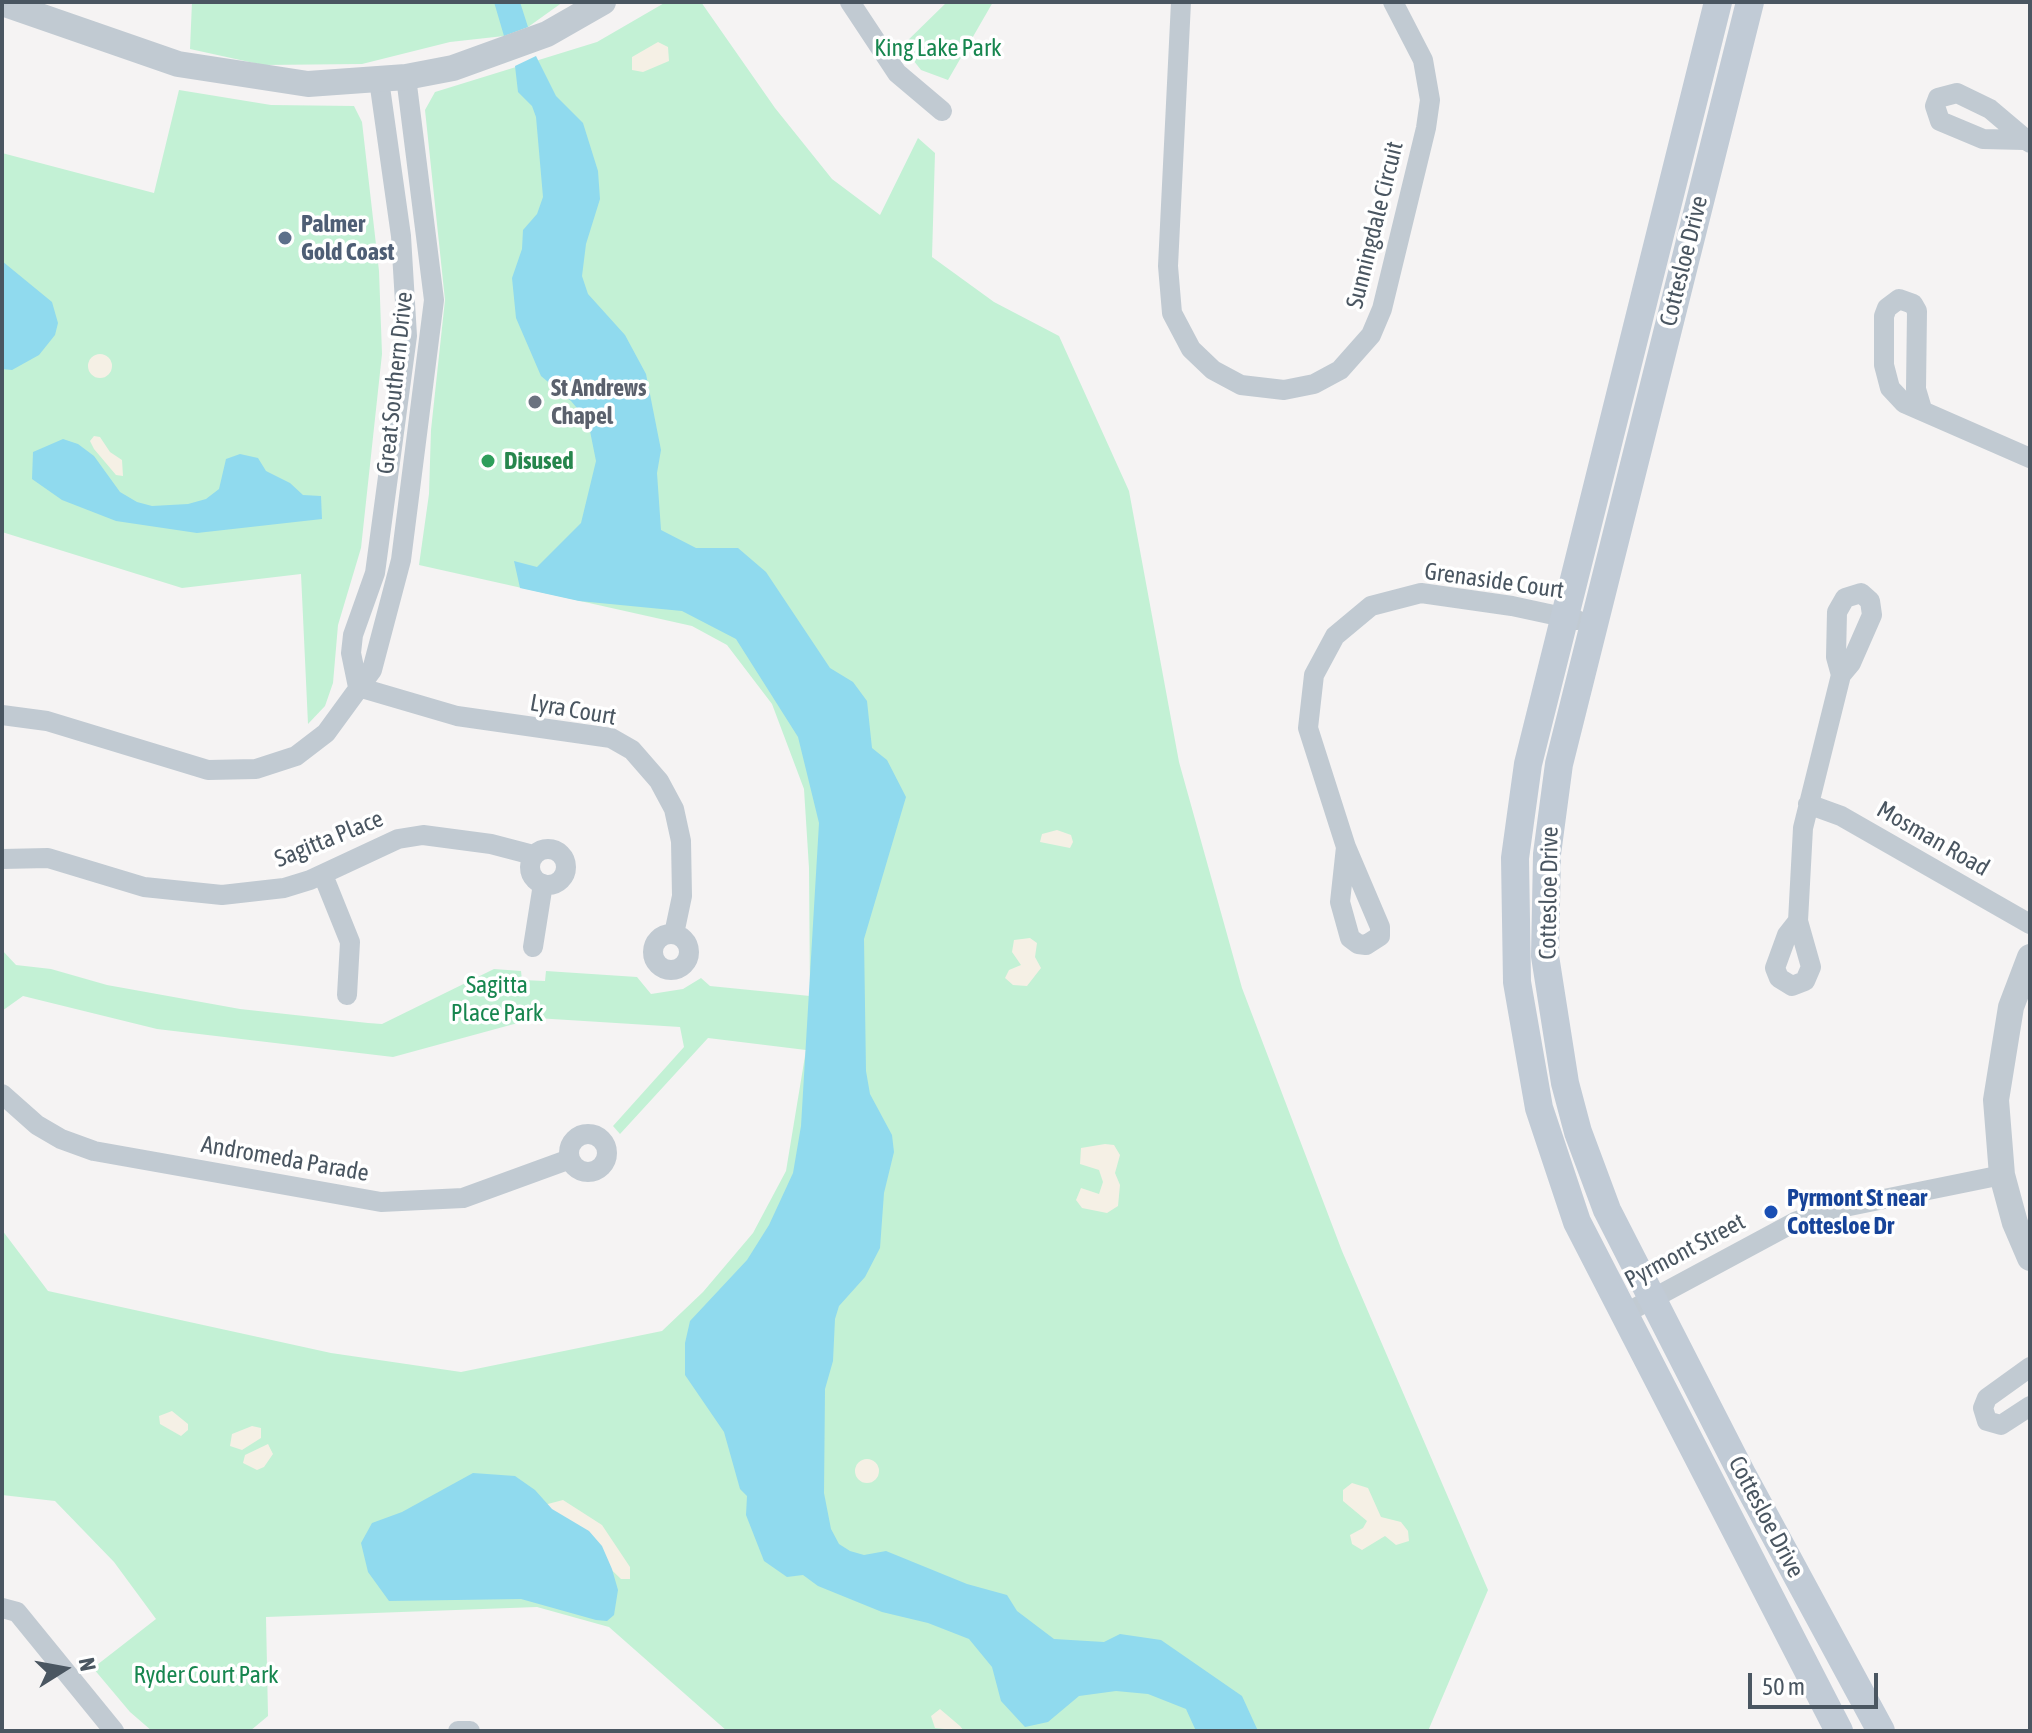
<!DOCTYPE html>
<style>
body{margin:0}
#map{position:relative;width:2032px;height:1733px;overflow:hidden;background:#f5f3f3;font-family:"Asap Condensed",sans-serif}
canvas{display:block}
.frame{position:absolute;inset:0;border:4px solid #4a5661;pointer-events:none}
.north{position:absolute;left:24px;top:1629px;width:80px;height:80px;-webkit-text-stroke:6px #fff;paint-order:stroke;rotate:79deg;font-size:22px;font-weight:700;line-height:32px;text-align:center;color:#4a5661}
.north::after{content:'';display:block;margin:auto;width:28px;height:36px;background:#4a5661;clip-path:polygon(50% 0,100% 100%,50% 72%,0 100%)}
.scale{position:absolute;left:1748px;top:1673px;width:130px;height:36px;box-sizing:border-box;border:4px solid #4a5661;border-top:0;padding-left:10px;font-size:24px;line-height:28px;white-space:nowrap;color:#4a5661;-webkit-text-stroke:6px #fff;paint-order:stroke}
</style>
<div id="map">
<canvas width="2032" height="1733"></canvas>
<div class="frame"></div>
<div class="north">N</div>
<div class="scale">50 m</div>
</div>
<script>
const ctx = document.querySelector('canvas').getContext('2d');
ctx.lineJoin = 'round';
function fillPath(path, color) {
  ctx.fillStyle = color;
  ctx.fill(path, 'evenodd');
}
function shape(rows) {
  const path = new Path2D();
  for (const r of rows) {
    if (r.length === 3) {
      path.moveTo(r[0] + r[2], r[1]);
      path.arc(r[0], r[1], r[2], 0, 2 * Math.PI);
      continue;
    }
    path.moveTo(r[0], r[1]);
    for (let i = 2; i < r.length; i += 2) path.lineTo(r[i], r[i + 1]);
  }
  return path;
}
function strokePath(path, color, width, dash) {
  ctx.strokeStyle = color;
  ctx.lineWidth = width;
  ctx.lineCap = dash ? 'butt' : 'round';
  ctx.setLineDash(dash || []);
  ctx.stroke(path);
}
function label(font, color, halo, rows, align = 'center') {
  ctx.font = font + ' "Asap Condensed",sans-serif';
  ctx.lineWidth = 7;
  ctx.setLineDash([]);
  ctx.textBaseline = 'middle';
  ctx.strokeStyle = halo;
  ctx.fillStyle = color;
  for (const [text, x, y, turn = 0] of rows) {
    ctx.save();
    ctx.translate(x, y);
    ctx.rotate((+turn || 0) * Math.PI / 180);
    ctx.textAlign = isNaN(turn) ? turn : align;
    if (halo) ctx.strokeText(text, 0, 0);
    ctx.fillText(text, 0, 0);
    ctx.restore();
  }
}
const green = shape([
 [192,2,563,2,528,27,504,36,450,42,362,64,263,65,190,49],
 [666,2,701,2,775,108,832,179,880,215,918,138,935,153,932,257,994,302,1059,336,1129,491,1179,762,1242,988,1342,1251,1488,1590,1428,1731,727,1731,609,1627,537,1607,266,1617,268,1716,250,1731,152,1731,130,1712,93,1668,156,1619,114,1562,55,1501,2,1495,2,1230,48,1291,331,1353,461,1372,662,1331,703,1292,753,1233,786,1171,806,1050,708,1038,620,1134,613,1126,684,1047,680,1027,536,1018,393,1057,157,1029,23,996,2,1011,2,950,16,965,51,969,107,985,240,1009,368,1023,382,1024,494,969,521,971,522,980,545,981,546,971,637,977,651,994,683,989,701,978,710,986,810,996,809,868,804,789,772,704,727,645,692,626,419,565,429,494,431,430,445,300,425,110,435,92,597,42],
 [947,2,993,2,948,80,921,70,902,46],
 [179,90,271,105,354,106,362,122,379,271,382,354,361,548,338,625,333,683,325,706,308,724,301,574,182,588,2,532,2,153,154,193]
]);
const sand = shape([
 [658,42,668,47,669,61,643,72,632,70,632,57],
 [100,366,12],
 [94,436,100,437,110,452,122,460,123,476,116,475,94,449,90,441],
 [1057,830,1071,835,1073,842,1070,848,1040,842,1042,834],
 [1014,940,1030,938,1037,943,1035,957,1041,968,1027,986,1013,985,1005,978,1009,970,1021,965,1012,952],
 [1105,1144,1114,1145,1120,1155,1115,1173,1120,1185,1118,1206,1107,1213,1082,1208,1076,1200,1081,1188,1099,1194,1103,1182,1099,1170,1080,1164,1081,1148],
 [172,1411,188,1424,188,1430,181,1436,160,1424,159,1416],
 [252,1426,261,1428,261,1438,242,1450,230,1446,232,1434],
 [268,1444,273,1454,264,1467,257,1470,243,1463,245,1455],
 [867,1471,12],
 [1352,1483,1368,1488,1381,1517,1401,1522,1408,1531,1409,1541,1396,1545,1385,1536,1362,1550,1352,1544,1350,1535,1363,1528,1367,1521,1343,1501,1343,1490],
 [563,1500,602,1525,630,1567,630,1579,621,1579,544,1505],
 [940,1709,960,1726,964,1731,935,1728,931,1716]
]);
const water = shape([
 [494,2,520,2,528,27,504,36],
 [536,56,556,96,583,123,598,171,600,199,586,244,582,276,588,294,625,335,646,374,661,450,657,473,661,530,696,548,738,548,766,572,830,668,853,682,867,701,872,748,887,760,906,797,864,939,866,1071,870,1094,892,1135,894,1152,884,1193,880,1248,865,1277,839,1306,835,1319,833,1361,825,1389,824,1493,831,1529,839,1544,850,1551,864,1555,886,1551,967,1584,1007,1595,1017,1611,1054,1639,1104,1642,1120,1634,1161,1640,1242,1696,1258,1731,1196,1731,1186,1709,1148,1694,1116,1691,1079,1696,1048,1722,1025,1727,1001,1701,992,1667,969,1639,928,1623,882,1612,818,1586,803,1575,787,1577,764,1561,746,1515,747,1496,740,1489,724,1432,685,1375,685,1343,690,1321,747,1260,769,1225,793,1173,801,1126,819,823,798,737,736,639,682,611,579,601,520,588,514,561,537,567,581,523,596,461,588,421,571,401,541,376,516,318,512,278,522,249,523,230,537,214,543,197,536,117,532,106,518,92,515,66],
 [2,261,52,302,58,323,55,335,39,355,12,370,2,369],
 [63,439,78,444,94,456,120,492,137,502,152,506,188,504,206,499,219,489,226,459,240,454,258,458,266,471,290,483,303,495,321,496,322,519,197,533,116,521,62,500,32,479,33,452],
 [473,1473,515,1476,535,1490,552,1509,589,1531,602,1546,612,1569,618,1590,614,1615,607,1621,596,1620,521,1599,389,1601,368,1572,361,1543,372,1523,402,1512]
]);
const minor = shape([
 [850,2,897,73,942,111],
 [1181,2,1168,266,1172,313,1191,349,1213,370,1241,385,1284,390,1314,384,1340,370,1371,335,1382,309,1426,128,1430,100,1423,60,1393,2],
 [2024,140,1983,139,1940,121,1935,106,1938,98,1957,93,1990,109,2030,143],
 [1922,409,1916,389,1917,311,1913,304,1899,299,1887,308,1884,316,1884,365,1890,388,1904,403,2030,458],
 [358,687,351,653,353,635,375,573,407,336,401,236,379,80],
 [358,687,457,716,611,738,632,750,659,781,674,809,681,841,682,896,674,934],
 [2,715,47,721,208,770,256,769,296,756,326,733,372,670,401,560,434,300,406,77],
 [1808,804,1841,816,2030,924],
 [1346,847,1308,728,1314,675,1335,636,1371,606,1421,593,1512,606,1577,620],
 [1346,847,1380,927,1380,936,1366,945,1358,944,1350,938,1340,902,1346,847],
 [548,867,18],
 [2,859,48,858,144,887,222,895,284,888,310,880,398,839,423,835,491,844,533,855],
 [323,875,350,942,347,995],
 [1798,921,1787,935,1775,968,1779,978,1792,986,1805,981,1811,967,1798,921,1803,828,1841,675,1851,663,1872,615,1870,601,1861,593,1845,598,1837,612,1836,657,1841,675],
 [671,952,18],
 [533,947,543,884],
 [2,1094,37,1125,61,1139,94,1151,381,1202,463,1198,570,1159],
 [588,1153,19],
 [1624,1314,1795,1222,1825,1211,2002,1175],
 [2030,1367,1987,1398,1983,1408,1987,1421,2001,1425,2030,1406],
 [2,1608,17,1612,114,1731],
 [458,1731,470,1731]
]);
const tertiary = shape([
 [2,3,178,64,308,84,406,77,453,68,547,34,603,2],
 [2030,957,2011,1007,1996,1100,2002,1175,2015,1223,2030,1258]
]);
const secondary = shape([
 [1718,2,1528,764,1515,858,1517,982,1539,1108,1577,1222,1839,1731],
 [1750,2,1559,764,1547,854,1545,956,1565,1083,1578,1132,1607,1210,1743,1476,1881,1731]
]);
const markers = [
 [285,238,8,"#5c6f8a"],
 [535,402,8,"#6b7280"],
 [488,461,8,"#2e9e5b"],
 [1771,1212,8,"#1a4fb4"]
];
const parkNames = [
 ["King Lake Park",938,48],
 ["Sagitta",497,985],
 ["Place Park",497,1013],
 ["Ryder Court Park",206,1675]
];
const serviceNames = [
 ["Palmer",301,224],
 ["Gold Coast",301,252]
];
const streetNames = [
 ["Sunningdale Circuit",1375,225,-76],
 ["Cottesloe Drive",1684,261,-76],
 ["Great Southern Drive",395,383,-84],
 ["Grenaside Court",1494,581,8],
 ["Lyra Court",573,710,10],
 ["Sagitta Place",329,839,-22],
 ["Mosman Road",1933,839,30],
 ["Cottesloe Drive",1549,893,-89],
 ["Andromeda Parade",285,1159,10],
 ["Pyrmont Street",1685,1251,-28],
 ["Cottesloe Drive",1766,1517,62]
];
const worshipNames = [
 ["St Andrews",551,388],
 ["Chapel",551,416]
];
const leisureNames = [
 ["Disused",504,461]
];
const transitNames = [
 ["Pyrmont St near",1787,1198],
 ["Cottesloe Dr",1787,1226]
];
fillPath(green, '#c3f1d5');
fillPath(sand, '#f5f0e5');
fillPath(water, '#90daee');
strokePath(minor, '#c1cad2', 20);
strokePath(tertiary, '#c1cad2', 26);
strokePath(secondary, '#c1cbd6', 28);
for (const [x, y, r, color] of markers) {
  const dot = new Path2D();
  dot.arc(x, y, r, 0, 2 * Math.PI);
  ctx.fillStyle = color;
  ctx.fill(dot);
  strokePath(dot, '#fff', 3);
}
label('24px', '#17864f', '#fff', parkNames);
label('bold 24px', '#4e5e75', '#fff', serviceNames, 'left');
label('24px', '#4a5661', '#fff', streetNames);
label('bold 24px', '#5b616d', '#fff', worshipNames, 'left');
label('bold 24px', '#27864d', '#fff', leisureNames, 'left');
label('bold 24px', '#164399', '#fff', transitNames, 'left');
</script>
